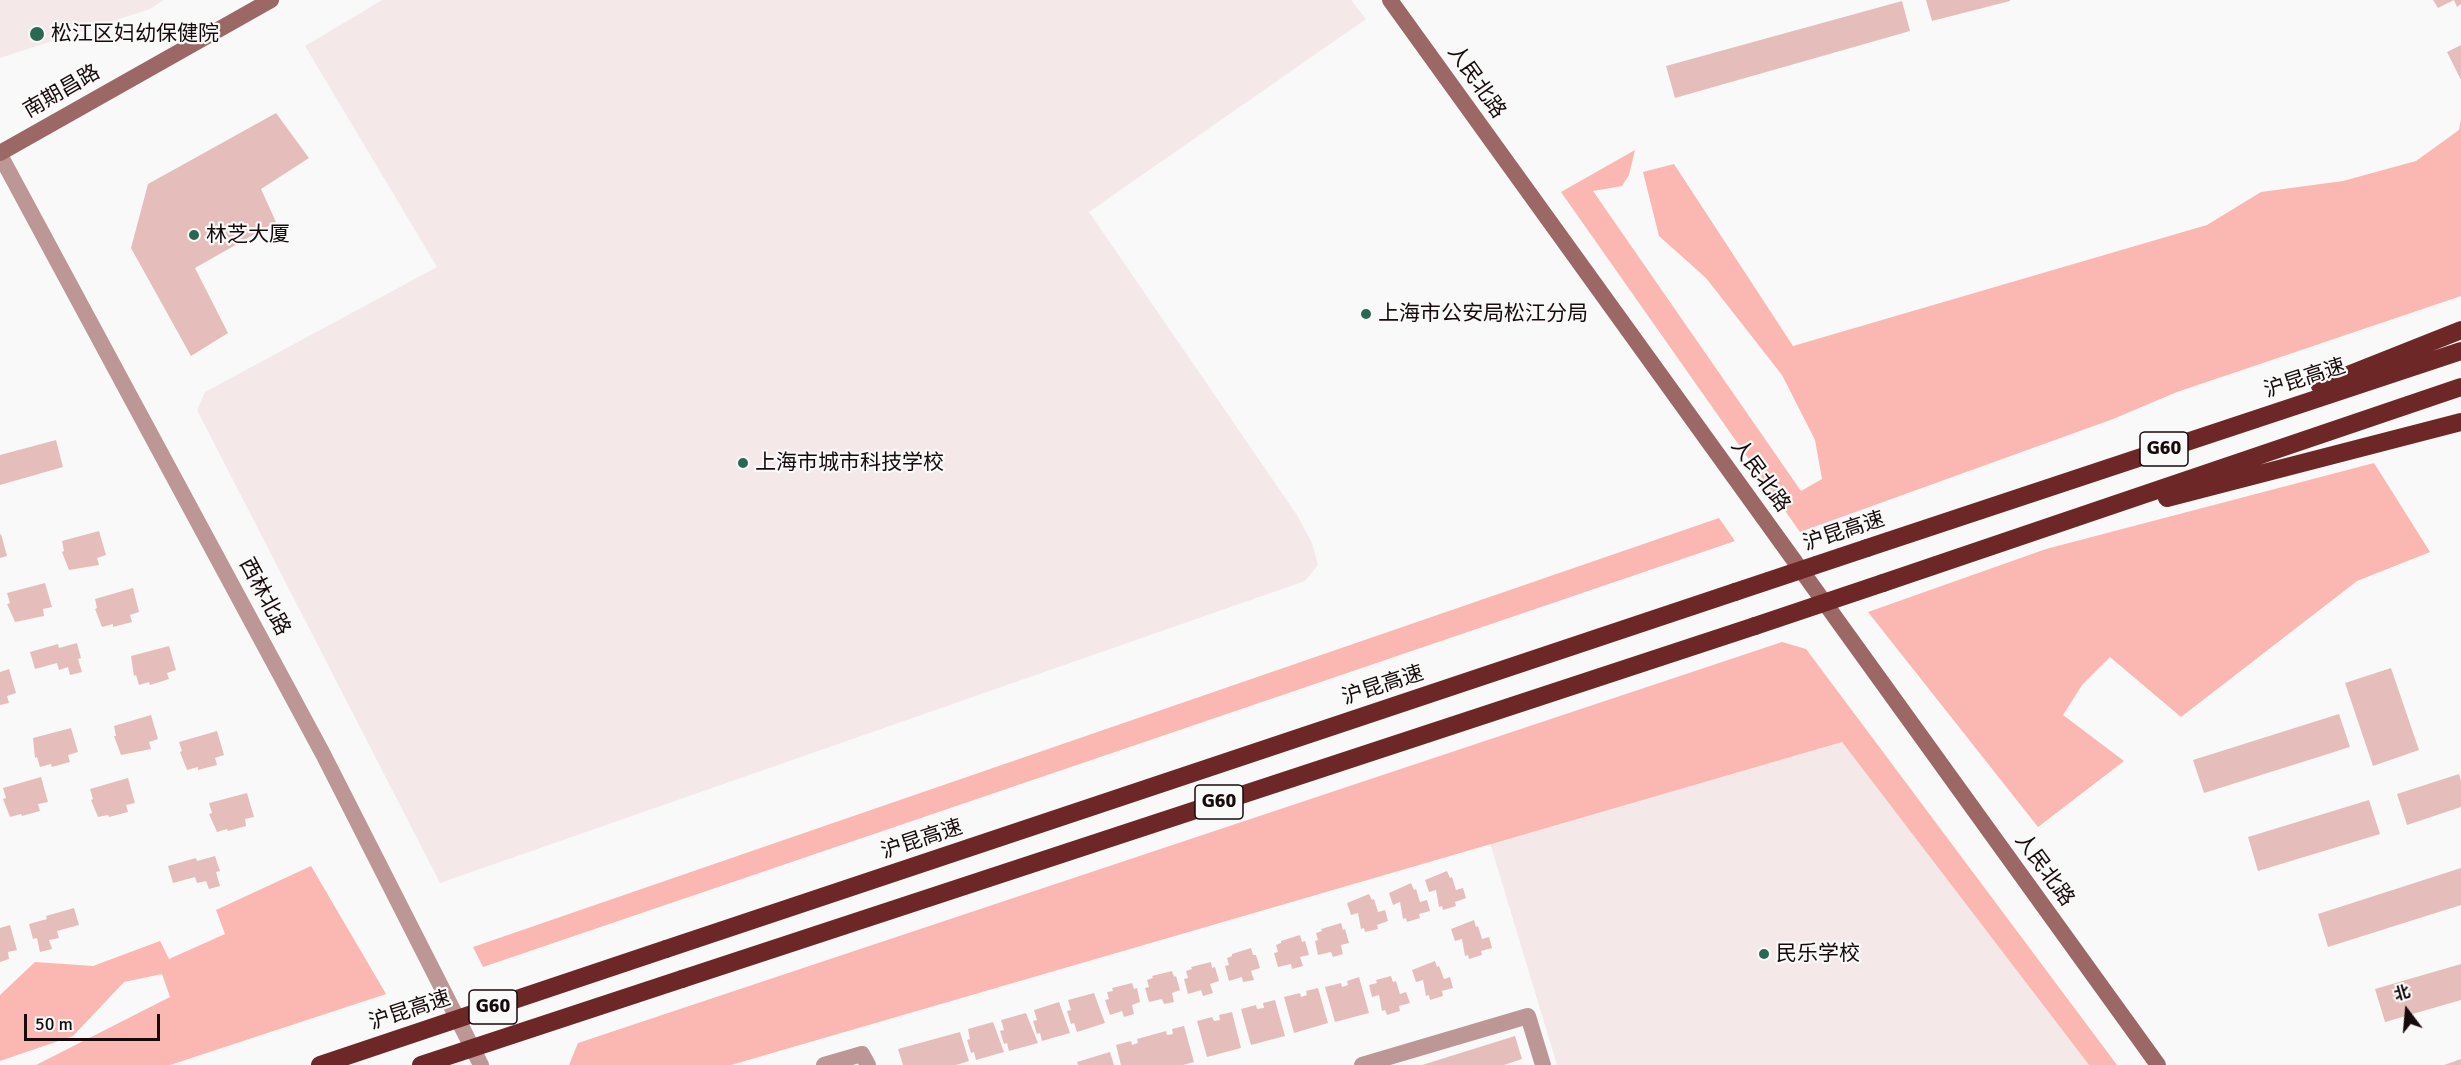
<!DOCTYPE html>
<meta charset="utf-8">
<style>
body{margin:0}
#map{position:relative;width:2461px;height:1065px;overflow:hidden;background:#f9f9f9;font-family:Signika,"Noto Sans SC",sans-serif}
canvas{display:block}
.north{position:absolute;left:2377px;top:981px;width:60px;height:60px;-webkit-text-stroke:4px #f9f9f9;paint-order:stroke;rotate:344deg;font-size:16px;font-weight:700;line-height:24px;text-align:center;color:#170a0a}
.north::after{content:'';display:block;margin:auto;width:21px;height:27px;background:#170a0a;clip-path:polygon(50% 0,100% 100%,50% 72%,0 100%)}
.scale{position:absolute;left:24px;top:1014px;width:136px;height:27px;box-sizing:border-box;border:3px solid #170a0a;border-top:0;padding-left:8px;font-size:18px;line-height:21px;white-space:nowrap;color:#170a0a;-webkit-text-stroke:4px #f9f9f9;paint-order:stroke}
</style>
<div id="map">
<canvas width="2461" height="1065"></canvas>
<div class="north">北</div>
<div class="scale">50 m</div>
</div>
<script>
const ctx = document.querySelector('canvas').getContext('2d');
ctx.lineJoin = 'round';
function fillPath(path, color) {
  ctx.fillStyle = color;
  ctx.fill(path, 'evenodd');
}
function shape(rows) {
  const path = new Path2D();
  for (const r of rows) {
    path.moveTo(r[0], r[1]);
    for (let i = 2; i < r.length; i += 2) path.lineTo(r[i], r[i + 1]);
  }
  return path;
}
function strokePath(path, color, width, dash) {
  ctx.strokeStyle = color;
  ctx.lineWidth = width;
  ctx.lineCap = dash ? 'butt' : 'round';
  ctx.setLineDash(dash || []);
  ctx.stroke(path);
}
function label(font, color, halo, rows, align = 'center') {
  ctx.font = font + ' Signika,"Noto Sans SC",sans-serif';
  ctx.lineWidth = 4.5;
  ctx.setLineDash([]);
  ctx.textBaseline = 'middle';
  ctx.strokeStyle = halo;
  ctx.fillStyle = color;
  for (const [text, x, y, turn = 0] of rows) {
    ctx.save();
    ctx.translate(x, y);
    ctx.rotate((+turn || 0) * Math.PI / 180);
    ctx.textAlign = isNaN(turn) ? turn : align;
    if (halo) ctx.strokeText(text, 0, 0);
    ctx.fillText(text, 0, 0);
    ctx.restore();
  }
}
const built = shape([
 [0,0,164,0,150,9,0,58],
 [382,0,1351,0,1366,19,1089,212,1297,515,1312,543,1318,565,1305,581,440,883,197,410,205,392,437,267,305,46],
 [1842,742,2089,1065,1557,1065,1490,843]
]);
const green = shape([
 [2461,119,2461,296,2177,392,2113,419,1800,532,1561,192,1635,150,1629,175,1622,186,1593,191,1801,491,1822,479,1815,440,1782,375,1706,278,1659,236,1643,172,1674,164,1793,346,2207,225,2261,192,2343,181,2416,161,2459,130],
 [2374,463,2430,552,2357,581,2181,717,2110,657,2082,685,2063,715,2124,761,2038,827,1868,612,2046,549],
 [1719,518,1735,541,483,967,473,947],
 [1782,642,1806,649,2117,1065,2089,1065,1842,742,731,1065,569,1065,578,1043],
 [311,866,386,994,170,1065,36,1065,170,997,162,974,124,982,73,1036,0,1061,0,995,35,962,93,966,160,941,169,959,225,934,216,910]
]);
const building = shape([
 [1926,0,2010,0,2010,1,1932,21],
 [2433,0,2461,0,2461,4,2457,7,2454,0,2438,8],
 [1902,1,1910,31,1675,98,1666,66],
 [2461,45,2461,80,2447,52],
 [276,113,309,158,261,189,276,222,195,268,228,333,191,356,131,248,148,184],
 [56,440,63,467,0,485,0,455],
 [99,531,106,555,97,558,99,565,69,570,62,552,64,551,62,541],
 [1,534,7,556,0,558,0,535],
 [45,583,52,607,43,609,44,616,15,622,7,604,10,603,7,593],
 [133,588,139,612,130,615,132,622,113,627,113,624,102,627,95,609,97,608,95,599],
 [77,643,81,658,78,659,82,672,70,675,68,667,59,670,57,663,35,669,30,652,58,644,59,648],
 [169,646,176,670,167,673,169,679,150,685,149,682,139,685,136,675,134,676,131,656],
 [2391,668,2419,750,2373,766,2345,683],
 [9,669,16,693,7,696,9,703,0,705,0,672],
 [2339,714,2350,747,2204,793,2193,760],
 [151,715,158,739,149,742,151,749,121,755,114,736,116,736,114,726],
 [71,728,78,752,68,755,70,762,52,767,51,764,40,767,37,757,35,758,33,738],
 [217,731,224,755,215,758,217,765,198,770,198,767,187,770,180,752,182,751,179,742],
 [2459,774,2461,781,2461,807,2407,825,2397,794],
 [41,777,48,802,38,804,40,811,22,816,21,814,10,817,3,799,6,798,3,788],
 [128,778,135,803,126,805,128,812,109,817,108,815,98,817,91,800,93,799,90,789],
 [247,793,254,817,245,819,246,826,228,831,227,829,217,832,209,814,212,813,209,803],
 [2369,800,2380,834,2258,871,2248,837],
 [215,856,220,871,216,872,220,886,209,889,206,881,197,883,195,877,173,883,168,866,196,858,197,861],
 [2461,868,2461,905,2328,947,2318,914],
 [1447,871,1450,878,1452,877,1456,890,1463,888,1466,898,1455,902,1456,906,1443,910,1442,906,1439,907,1436,890,1429,892,1425,880],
 [1411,883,1414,890,1416,889,1420,902,1427,900,1430,911,1419,914,1420,918,1407,922,1406,918,1403,919,1400,902,1393,905,1389,893],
 [1369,894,1372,900,1374,899,1378,912,1385,910,1388,921,1377,925,1378,929,1365,932,1364,928,1361,929,1358,913,1351,915,1347,903],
 [74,908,79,925,57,931,59,938,49,940,52,949,40,952,37,938,33,939,29,924,47,919,46,916],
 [1474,920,1476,927,1478,926,1482,939,1489,937,1492,948,1481,951,1482,955,1469,959,1468,955,1465,956,1462,939,1455,941,1451,929],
 [1341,923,1343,930,1345,929,1349,943,1341,945,1343,954,1333,957,1331,952,1318,955,1315,941,1318,940,1316,933,1322,931,1321,929],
 [10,925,17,950,8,952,9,959,0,962,0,928],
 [1300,935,1302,942,1305,941,1309,955,1300,957,1303,966,1292,969,1291,964,1278,967,1274,953,1278,952,1276,945,1281,943,1281,941],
 [1251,948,1253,955,1256,955,1260,968,1251,971,1254,980,1243,982,1242,977,1229,981,1225,966,1229,965,1227,958,1232,956,1232,954],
 [1435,961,1437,967,1439,966,1444,979,1450,977,1453,988,1442,991,1443,996,1430,1000,1429,995,1426,996,1423,980,1416,982,1412,970],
 [1211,962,1212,968,1215,967,1219,981,1210,984,1213,993,1203,996,1201,990,1188,994,1184,979,1188,978,1186,971,1192,969,1191,967],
 [2461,964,2461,1000,2385,1022,2375,989],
 [1172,971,1174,977,1176,976,1180,990,1172,993,1174,1002,1164,1004,1162,999,1149,1002,1145,988,1149,987,1147,980,1153,978,1152,976],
 [1391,976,1393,982,1396,981,1400,994,1406,992,1410,1003,1399,1006,1400,1011,1387,1015,1385,1010,1382,1011,1379,995,1372,997,1369,985,1377,983,1376,980],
 [1359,977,1369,1013,1335,1022,1325,987,1341,983,1342,987,1348,985,1347,981],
 [1132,983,1134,989,1137,988,1140,1002,1132,1005,1134,1014,1124,1017,1122,1011,1110,1015,1105,1000,1109,999,1107,992,1113,991,1112,988],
 [1318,988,1328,1023,1294,1033,1284,997,1300,993,1301,997,1307,995,1306,991],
 [1094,993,1105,1023,1077,1032,1074,1023,1071,1024,1067,1011,1071,1010,1068,1000],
 [1275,1000,1285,1036,1251,1045,1241,1009,1256,1005,1257,1009,1264,1008,1263,1003],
 [1059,1002,1070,1033,1042,1041,1040,1033,1037,1034,1033,1021,1037,1020,1034,1010],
 [1232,1012,1241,1048,1207,1057,1197,1021,1212,1017,1214,1021,1220,1020,1219,1015],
 [1026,1013,1038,1043,1009,1051,1007,1043,1004,1044,1000,1031,1004,1030,1001,1020],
 [993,1022,1004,1052,976,1060,974,1052,971,1053,967,1040,970,1039,968,1029],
 [1184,1026,1194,1062,1183,1065,1121,1065,1116,1045,1131,1041,1132,1045,1138,1043,1137,1039,1166,1031,1167,1035,1173,1034,1172,1029],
 [960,1032,969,1061,956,1065,903,1065,898,1049],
 [1515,1036,1522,1059,1504,1065,1422,1065],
 [1110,1052,1114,1065,1078,1065,1077,1062],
 [2461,1059,2461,1065,2444,1065]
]);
const minor = shape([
 [824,1065,862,1054,868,1065],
 [1362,1065,1528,1016,1543,1065]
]);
const tertiary = shape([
 [0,155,323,754,481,1065]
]);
const secondary = shape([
 [1390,0,2158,1065],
 [0,153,271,0]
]);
const motorway = shape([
 [2320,386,2461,330],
 [2167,498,2461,422],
 [1867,548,2461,351],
 [1883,583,2461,387],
 [666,949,1735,592],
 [682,979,1755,626]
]);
const motorwayBridge = shape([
 [1735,592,1867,548],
 [1755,626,1883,583],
 [320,1065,666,949],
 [421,1065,682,979]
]);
const markers = [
 [37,34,8,"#2a6854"],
 [194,235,6,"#2a6854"],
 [1366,314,6,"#2a6854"],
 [743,463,6,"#2a6854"],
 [1764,954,6,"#2a6854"]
];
const shields = [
 [2164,449,48],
 [1219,802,48],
 [493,1007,48]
];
const shieldNames = [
 ["G60",2164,449],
 ["G60",1219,802],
 ["G60",493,1007]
];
const poiNames = [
 ["松江区妇幼保健院",51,34],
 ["林芝大厦",206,235],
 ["上海市公安局松江分局",1378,314],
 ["上海市城市科技学校",755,463],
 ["民乐学校",1776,954]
];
const streetNames = [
 ["人民北路",1476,82,55],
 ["南期昌路",62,92,-30],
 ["沪昆高速",2305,379,-18],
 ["人民北路",1760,476,54],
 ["沪昆高速",1844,532,-18],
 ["西林北路",264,597,62],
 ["沪昆高速",1383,686,-18],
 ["沪昆高速",922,840,-18],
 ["人民北路",2044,870,54],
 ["沪昆高速",410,1011,-18]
];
fillPath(built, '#f4e9e8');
fillPath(green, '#fbb7b2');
fillPath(building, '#e5bebb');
strokePath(minor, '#bc9795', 16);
strokePath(tertiary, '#bc9795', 16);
strokePath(secondary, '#9c6865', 16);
strokePath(motorway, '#6d2727', 18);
strokePath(motorwayBridge, '#6d2727', 18);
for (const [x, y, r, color] of markers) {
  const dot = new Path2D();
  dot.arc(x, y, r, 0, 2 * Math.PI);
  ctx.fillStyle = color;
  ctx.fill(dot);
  strokePath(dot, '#f9f9f9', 2);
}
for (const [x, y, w] of shields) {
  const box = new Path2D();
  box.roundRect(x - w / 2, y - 17, w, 34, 4.5);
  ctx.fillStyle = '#f9f9f9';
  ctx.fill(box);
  strokePath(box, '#170a0a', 1.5);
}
label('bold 20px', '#170a0a', null, shieldNames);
label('21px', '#170a0a', '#f9f9f9', poiNames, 'left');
label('21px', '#170a0a', '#f9f9f9', streetNames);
</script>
